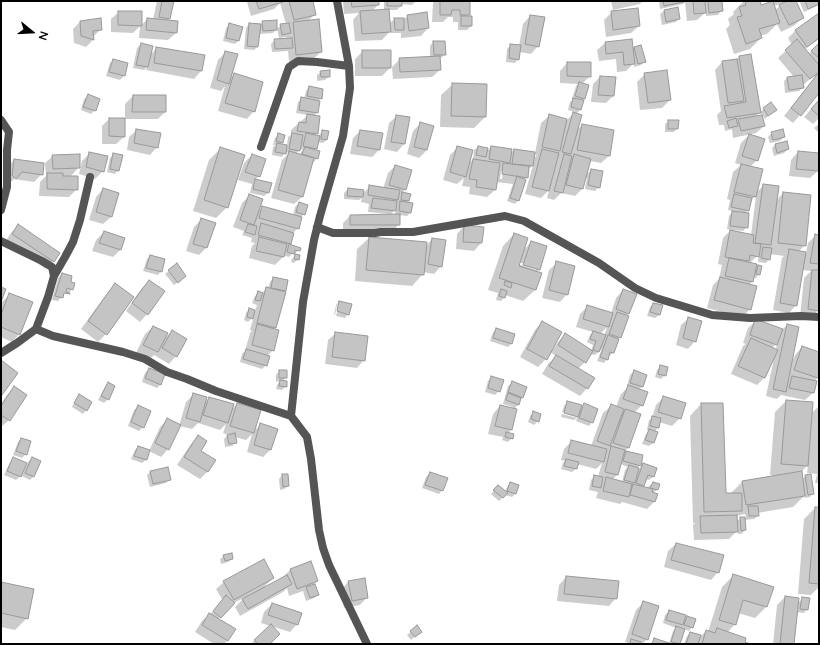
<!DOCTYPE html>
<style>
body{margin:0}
#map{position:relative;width:820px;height:645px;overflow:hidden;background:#fff;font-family:Lato,sans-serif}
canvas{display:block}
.frame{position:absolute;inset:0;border:2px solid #000;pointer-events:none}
.north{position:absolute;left:12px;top:12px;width:40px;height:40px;-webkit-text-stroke:3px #fff;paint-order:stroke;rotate:108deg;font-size:11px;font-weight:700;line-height:16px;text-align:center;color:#000}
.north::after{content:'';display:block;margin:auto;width:14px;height:18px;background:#000;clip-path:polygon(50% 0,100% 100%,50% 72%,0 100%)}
</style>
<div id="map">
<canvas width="820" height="645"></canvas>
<div class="frame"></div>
<div class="north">N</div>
</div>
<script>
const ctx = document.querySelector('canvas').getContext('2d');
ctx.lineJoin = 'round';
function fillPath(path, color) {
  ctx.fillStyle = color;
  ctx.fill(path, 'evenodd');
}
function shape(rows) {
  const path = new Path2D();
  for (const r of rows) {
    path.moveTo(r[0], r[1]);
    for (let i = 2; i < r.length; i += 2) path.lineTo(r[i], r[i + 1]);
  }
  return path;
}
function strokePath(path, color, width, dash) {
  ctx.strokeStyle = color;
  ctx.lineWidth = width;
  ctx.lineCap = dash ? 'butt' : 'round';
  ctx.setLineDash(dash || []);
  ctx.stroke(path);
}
const shadow = shape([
 [157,1,173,1,169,19,167,21,176,33,168,40,139,38,140,26,133,33,111,32,111,19,119,12,141,26,147,19,153,20],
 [248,1,312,1,315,14,308,21,321,52,313,59,289,62,288,51,272,52,271,44,275,40,287,39,286,37,279,38,277,29,281,25,286,24,280,3,274,9,251,16,247,2],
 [343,1,378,1,378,5,372,11,384,10,384,1,416,1,412,5,401,4,401,6,397,10,388,10,390,30,391,30,391,22,395,19,404,19,408,16,428,28,421,36,401,38,401,33,391,33,391,30,382,40,355,41,353,20,359,13,344,14],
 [435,1,469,1,469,14,466,17,471,17,471,26,467,30,458,30,458,22,453,22,453,17,448,17,443,22,432,22,433,3],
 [611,1,643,1,640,4,613,10],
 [659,1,704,1,704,3,706,1,721,1,721,11,718,15,706,16,706,12,697,20,687,21,685,2,683,4,660,9],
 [744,1,759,1,761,6,771,3,771,1,795,1,803,17,795,25,781,32,777,24,767,34,760,36,761,38,750,49,734,54,726,29,730,25,728,19,734,14,733,12],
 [782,4,775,10,773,6],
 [802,1,819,1,819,5,804,12,800,3],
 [677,8,679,18,676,22,662,25,660,14,664,11],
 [612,12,639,26,631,33,606,37,604,20],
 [819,14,819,39,805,49,809,54,819,43,819,72,818,73,819,74,819,91,800,115,793,123,784,116,815,77,814,76,803,85,803,87,799,91,785,93,784,81,787,78,794,77,778,58,792,45,788,38,795,31],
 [530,16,538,46,531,54,519,52,518,59,515,63,506,62,507,49,511,45,519,46,523,24],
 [80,22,101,29,93,37,93,40,86,47,74,43,73,29],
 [263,22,276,30,273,33,259,34,257,47,254,50,244,49,246,28,249,24,260,25],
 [230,24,238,41,235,44,223,41,226,28],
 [631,40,632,49,634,47,644,62,641,65,634,67,634,63,626,71,617,72,616,59,599,61,597,50,605,43],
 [433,42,445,54,441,58,439,58,440,70,432,77,393,79,392,67,400,59,430,58,430,46],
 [141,44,150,55,157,48,204,56,201,71,194,79,146,70,147,67,144,70,133,68,137,48],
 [363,51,390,68,382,76,355,76,355,59],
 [226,52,230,79,234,74,254,111,247,119,218,111,225,86,221,91,210,88,218,60],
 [739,57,760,112,771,103,772,113,765,119,760,112,755,117,764,126,756,133,733,138,732,129,725,131,724,125,719,125,717,115,721,111,715,70,722,62,736,60],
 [113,60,127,64,124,76,120,80,106,76,110,63],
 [567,63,590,76,582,84,584,98,581,101,581,109,576,114,577,130,582,125,609,156,601,163,590,161,586,175,591,170,599,187,595,191,585,189,587,178,585,178,582,189,575,196,561,193,554,200,547,198,549,190,541,198,525,194,533,165,528,170,527,177,524,180,518,200,515,204,507,201,513,184,496,182,495,190,487,197,469,194,470,187,462,186,464,178,457,184,443,180,450,155,458,147,468,164,474,159,473,159,474,150,478,147,486,152,491,147,511,153,514,150,535,153,541,123,549,116,567,120,575,112,568,110,570,102,573,100,572,99,576,86,578,84,560,83,560,71],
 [533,154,537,155,533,159],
 [501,171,503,171,502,179,500,179],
 [321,72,329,76,325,80,317,81,317,75],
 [645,74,670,100,662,108,640,110,637,82],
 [600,77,613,96,606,103,591,102,593,84],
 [453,84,486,85,485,117,474,128,440,127,441,95],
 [309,87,321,98,318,101,317,112,314,116,317,133,314,136,319,137,319,135,323,131,326,140,323,143,317,142,316,148,314,150,317,158,314,162,312,162,302,197,294,204,271,198,282,160,289,153,285,152,282,157,272,155,273,147,276,145,273,145,275,138,278,135,282,142,280,144,287,146,288,137,291,135,291,130,308,115,296,113,298,102,301,99,304,99,306,91],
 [300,149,303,150,301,152,300,155,296,154],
 [88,96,95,110,91,114,81,110,84,99],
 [133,96,165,112,158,119,124,119,124,137,116,144,102,144,102,126,109,119,125,119,125,104],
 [819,100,819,118,813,124,804,117],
 [397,116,404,144,397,152,384,149,389,123],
 [669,121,677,128,674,132,665,132,665,124],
 [421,123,433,127,427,150,419,158,407,154,413,131],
 [819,124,819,133,814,128],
 [137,130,157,147,150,155,127,150,129,137],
 [360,131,379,150,372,157,350,154,353,138],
 [772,133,784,137,780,141,770,143,768,137],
 [749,135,757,160,750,167,756,193,764,185,776,201,783,193,805,245,798,252,806,253,808,243,816,235,819,236,819,309,811,318,800,317,804,278,811,271,802,270,796,305,789,313,773,310,782,258,784,256,770,254,769,259,766,263,758,262,759,254,750,263,755,270,758,266,759,274,756,278,753,278,752,282,749,285,750,309,742,317,707,308,713,285,719,279,722,265,718,264,723,238,731,230,727,229,729,216,733,211,728,210,730,200,727,199,733,172,741,165,735,163,741,143],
 [756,196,751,235,733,231,733,230,743,231,747,227,745,213,748,210,750,201],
 [775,145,788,149,784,153,774,156,772,148],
 [221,148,227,207,216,218,193,211,209,160],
 [798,152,819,154,818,171,810,178,789,176,791,160],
 [90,153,103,171,95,179,79,174,82,161],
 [114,154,118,170,115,174,107,172,110,158],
 [252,155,259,176,255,180,268,193,264,196,250,193,252,184,238,180,244,163],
 [53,156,79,167,70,177,77,189,69,197,39,196,40,182,46,176,45,163],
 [14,160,42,174,34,182,14,179,8,185,6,168],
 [395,166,411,171,405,190,402,193,410,194,408,203,410,213,407,216,399,215,399,224,392,232,343,232,343,223,350,216,389,215,389,214,368,212,369,204,361,202,362,198,359,200,344,199,344,193,348,189,363,194,370,186,383,189,388,173],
 [396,209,395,215,390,215],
 [103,189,111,217,103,224,89,220,96,197],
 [250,195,257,212,262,207,293,216,295,207,299,203,304,214,301,217,298,228,293,233,290,243,288,245,299,249,295,254,293,253,289,257,283,255,283,257,275,265,249,258,252,246,255,243,251,242,252,238,242,235,244,231,233,227,242,203],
 [202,219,214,223,206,248,199,255,186,251,194,227],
 [18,225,59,253,53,261,46,269,5,242,11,233],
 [464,226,483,228,481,243,474,251,456,249,457,234],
 [104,232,124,239,120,250,113,257,92,251,96,240],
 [514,234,523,251,531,242,539,270,536,272,540,274,535,290,523,301,505,295,505,297,501,301,496,300,498,293,488,290,503,246],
 [519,262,536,268,536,270,518,264],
 [369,238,426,243,426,246,432,239,441,266,434,274,423,272,423,274,412,286,355,281,357,249],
 [296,255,298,259,294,263,291,262,292,259],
 [150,256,161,271,158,275,143,271,147,259],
 [557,263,567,294,560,302,542,298,549,270],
 [169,271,182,279,174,285,165,274],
 [62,274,70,282,72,289,69,293,65,293,58,301,52,300,58,278],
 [273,278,285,290,282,292,275,327,273,329,273,350,267,356,266,365,262,369,240,362,242,354,245,351,250,333,252,331,250,330,254,316,248,322,244,320,246,313,249,309,255,311,257,305,252,303,255,296,258,293,261,294,267,288,268,289,270,282],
 [149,281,147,314,140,322,126,311,141,289],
 [116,284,133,297,106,334,98,342,81,329,108,292],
 [623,290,629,313,626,316,620,337,617,340,613,353,609,356,608,356,607,359,604,363,597,361,602,349,595,355,590,354,585,362,578,369,587,388,580,396,542,374,548,364,556,356,550,352,546,359,538,367,520,357,535,330,542,322,550,352,551,353,558,342,565,335,591,351,593,345,587,342,590,335,593,332,576,327,580,314,588,306,611,313,616,298],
 [607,327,604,336,600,334],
 [10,294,19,334,12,342,1,337,1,304,2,302],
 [339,302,348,314,345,318,336,316,339,305,337,305,335,315,334,315,336,305],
 [653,304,662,306,659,315,655,318,647,316,650,307],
 [689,318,695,341,688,349,676,345,681,325],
 [756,321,782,330,787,325,791,362,792,362,795,355,802,347,819,353,819,373,817,378,814,382,816,382,813,393,805,400,781,395,777,399,766,396,774,358,773,357,764,378,757,385,731,374,743,346,746,344,743,343,748,328],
 [777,343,776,350,772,348],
 [153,327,164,339,172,331,176,356,169,364,154,355,150,359,136,353,145,334],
 [497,329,511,344,508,347,490,341,493,332],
 [336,333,364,360,357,368,325,364,328,340],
 [661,366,665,375,661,379,655,377,657,370],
 [149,369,161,384,157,388,142,382,145,373],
 [279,371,286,378,282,381,286,386,282,390,276,389,277,385,280,381,276,382,276,375],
 [634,371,646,375,642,387,638,390,642,405,634,413,628,448,625,451,642,456,640,465,637,468,639,469,644,464,656,468,653,477,649,480,646,479,642,487,648,489,649,486,653,483,657,490,653,493,654,502,647,509,622,502,620,504,596,498,598,492,589,490,591,480,595,476,598,477,602,463,596,469,577,464,576,469,572,472,561,469,563,463,565,461,561,460,564,449,572,441,591,446,603,413,611,406,616,407,621,394,628,387,627,386,630,375],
 [623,408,626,409,621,414],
 [620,464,628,467,625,470,622,482,612,480,617,475],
 [492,377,499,391,495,395,485,392,488,381],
 [512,383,522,398,520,400,518,405,514,409,516,409,511,430,508,433,512,438,508,442,502,440,503,437,488,434,493,414,500,406,512,409,513,407,503,404,508,386],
 [108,384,108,399,104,403,98,400,105,387],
 [14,388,9,420,1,427,1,404,7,395],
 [194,394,205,402,209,398,231,410,237,404,254,431,261,424,270,450,263,457,247,452,252,434,246,440,235,437,236,442,232,446,225,447,224,439,228,435,223,433,226,424,220,430,198,423,192,429,180,426,168,449,161,457,149,451,146,460,142,463,131,459,135,450,138,447,149,451,160,427,167,420,179,426,186,402],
 [80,396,86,410,83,414,72,407,76,399],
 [664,397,680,418,672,426,659,422,658,428,654,432,656,433,653,443,649,446,642,444,646,434,649,430,647,430,649,420,652,418,656,405],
 [786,401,811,414,819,406,819,483,815,483,817,474,807,473,808,465,801,472,802,479,806,476,813,493,810,497,805,498,805,495,793,507,757,513,758,516,754,519,744,520,745,530,741,534,738,534,738,530,729,539,694,540,693,525,695,523,693,523,690,416,701,404,725,494,732,494,731,493,743,481,776,475,770,475,775,412],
 [745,514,746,518,741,518,736,522,736,516],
 [568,402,580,410,585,405,592,422,589,426,576,421,578,416,577,418,577,416,562,412,564,406],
 [138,406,143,427,139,431,128,426,134,410],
 [533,413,538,421,534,425,528,422,530,416],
 [562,414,577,418,574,420,561,417],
 [198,436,200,451,214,460,207,472,200,479,177,465,191,444],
 [21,439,26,454,22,458,13,455,18,442],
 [32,458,34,476,30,480,22,476,28,462],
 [13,459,21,472,23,473,16,480,4,475,10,462],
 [150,472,169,479,166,483,150,487,147,475],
 [430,473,442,490,439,494,422,488,426,477],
 [282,475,288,486,284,489,280,490,279,479],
 [510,483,518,486,515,494,512,497,505,495,499,501,491,494,498,486,505,492,507,487],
 [815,508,819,508,819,587,811,595,798,594,804,519],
 [676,544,718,572,711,580,664,567,668,551],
 [224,556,232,559,228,562,221,564,220,559],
 [291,569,317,581,311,587,318,595,314,598,306,601,303,591,289,596,287,588,283,592,240,616,235,607,245,597,234,603,218,619,228,640,224,644,214,644,195,632,202,621,210,614,223,601,216,589,224,582,273,578,263,588,283,578,283,577],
 [734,575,766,607,755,618,738,613,735,624,727,633,746,644,684,644,687,636,690,633,701,636,706,631,708,632,722,587],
 [566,577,616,598,609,606,557,601,559,585],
 [364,579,367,597,360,605,344,608,341,590,348,582],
 [1,583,27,618,15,630,1,627],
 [785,597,797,604,802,599,807,609,804,613,796,612,793,644,773,644,777,605],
 [644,602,647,639,642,644,628,644,629,643,625,642,636,610],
 [272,604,297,624,290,632,271,626,269,644,251,644,270,626,261,623,264,612],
 [669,611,683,622,687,617,692,627,689,631,684,629,679,644,669,644,673,631,676,628,663,623,665,615],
 [416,627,420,632,411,640,407,635]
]);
const building = shape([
 [162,1,174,1,170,19,159,17,162,1],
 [256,1,283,1,283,2,259,9,256,1],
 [289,1,313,1,316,15,294,20,289,1],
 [351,1,379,1,379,5,352,7,351,1],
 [387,1,402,1,402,6,387,6,387,1],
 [440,1,470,1,470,15,460,15,460,10,452,10,451,15,440,15,440,1],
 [663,1,688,1,664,6,663,1],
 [693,1,705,1,706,13,694,14,693,1],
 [708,1,722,1,723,11,709,13,708,1],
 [745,1,760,1,761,5,773,1,780,23,759,29,762,38,746,44,737,17,742,16,739,7,746,5,745,1],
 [787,1,796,1,804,18,789,25,779,5,787,1],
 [805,1,819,1,819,4,808,9,805,1],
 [678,7,680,19,666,22,664,10,678,7],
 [638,8,640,26,613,30,611,11,638,8],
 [389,9,391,32,362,34,360,11,389,9],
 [118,11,142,11,142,26,118,25,118,11],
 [427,12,429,28,409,31,407,15,427,12],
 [819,13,819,38,807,47,795,30,819,13],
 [530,15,545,17,539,47,525,44,530,15],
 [461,16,472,16,472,26,461,26,461,16],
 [101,18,102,30,93,31,94,40,81,36,80,21,101,18],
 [147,18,178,21,177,33,146,30,147,18],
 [394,18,404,18,404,30,395,30,394,18],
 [319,19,322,52,296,55,293,22,319,19],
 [277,20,277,30,263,31,262,21,277,20],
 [229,23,243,27,239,41,226,38,229,23],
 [249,23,261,24,258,47,247,46,249,23],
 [289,23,291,33,282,35,280,24,289,23],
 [292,38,293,48,275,49,274,39,292,38],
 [632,39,635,64,624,65,623,52,606,54,605,42,632,39],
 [797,39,819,65,819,72,810,79,785,50,797,39],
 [433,41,445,41,446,55,434,55,433,41],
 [141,43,153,46,148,67,136,65,141,43],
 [819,43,819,58,811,51,819,43],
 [510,44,521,45,519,60,509,58,510,44],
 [641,45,646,62,638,64,634,47,641,45],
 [156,47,205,55,202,71,154,63,156,47],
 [362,50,391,50,391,68,362,68,362,50],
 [225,51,238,54,229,84,217,80,225,51],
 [751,54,761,113,727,118,724,106,746,102,739,56,751,54],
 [440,56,441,70,400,72,399,58,440,56],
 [113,59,128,63,125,76,109,72,113,59],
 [737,59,744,101,728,103,722,61,737,59],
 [567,62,591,62,591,77,567,76,567,62],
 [330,70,330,77,321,77,320,71,330,70],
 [667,70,671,100,648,103,644,73,667,70],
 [819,72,819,93,801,116,791,108,819,72],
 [234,73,263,82,255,112,225,103,234,73],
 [802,75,804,88,789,90,787,77,802,75],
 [600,76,616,77,614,96,598,95,600,76],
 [579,82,589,85,585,99,575,96,579,82],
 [452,83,487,84,486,117,451,116,452,83],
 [309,86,323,89,322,99,307,96,309,86],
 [88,94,100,99,96,111,83,107,88,94],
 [133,95,166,95,166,112,132,112,133,95],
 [301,97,320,101,318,113,299,110,301,97],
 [573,98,584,100,581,110,571,107,573,98],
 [819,100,819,116,811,109,819,100],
 [771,102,777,110,768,116,763,108,771,102],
 [573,112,582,115,571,154,562,152,573,112],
 [307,114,320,116,318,134,297,131,299,122,306,123,307,114],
 [549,114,567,119,560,151,542,147,549,114],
 [396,115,410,117,405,144,391,142,396,115],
 [762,115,765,126,741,131,738,119,762,115],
 [109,118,125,118,125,137,109,136,109,118],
 [736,118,738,126,729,128,727,121,736,118],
 [668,120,679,120,678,129,668,129,668,120],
 [420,122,434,126,427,150,414,147,420,122],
 [582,124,614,130,610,156,577,150,582,124],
 [136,129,161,133,158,148,134,143,136,129],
 [783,129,785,137,773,140,771,132,783,129],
 [322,130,329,131,327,140,321,139,322,130],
 [360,130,383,133,380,150,357,146,360,130],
 [278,133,285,135,283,143,276,141,278,133],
 [292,133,303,135,300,151,289,149,292,133],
 [306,133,320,136,317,149,303,146,306,133],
 [749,134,765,139,758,161,742,156,749,134],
 [787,141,789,149,777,153,775,144,787,141],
 [277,143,287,145,286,154,275,152,277,143],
 [457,146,473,150,466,177,450,172,457,146],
 [478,146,488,148,486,157,476,155,478,146],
 [491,146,512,149,510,163,489,159,491,146],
 [220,147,245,155,228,208,204,200,220,147],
 [305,147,320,151,318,159,302,154,305,147],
 [514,149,535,152,533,166,512,164,514,149],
 [542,149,559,153,549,191,532,187,542,149],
 [289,151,314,158,303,197,278,190,289,151],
 [798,151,819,153,819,171,796,169,798,151],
 [89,152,108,156,104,172,86,167,89,152],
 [113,153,123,155,119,171,110,169,113,153],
 [80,154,80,168,53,169,52,155,80,154],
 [252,154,266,159,260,177,245,172,252,154],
 [564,154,572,156,563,193,554,191,564,154],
 [574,154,591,159,583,189,566,185,574,154],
 [14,159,44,163,43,175,22,172,16,179,12,175,14,159],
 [473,159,500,163,496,190,476,187,477,180,469,179,473,159],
 [503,163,529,166,528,178,502,174,503,163],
 [741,164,763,169,756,197,734,192,741,164],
 [395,165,412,170,406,190,389,185,395,165],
 [591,169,603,171,600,188,588,185,591,169],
 [47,173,63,173,63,176,78,176,78,190,47,189,47,173],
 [517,176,526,180,519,201,510,198,517,176],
 [255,179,272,183,269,193,253,189,255,179],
 [763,184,779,186,771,245,755,243,763,184],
 [369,185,400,190,398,200,368,195,369,185],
 [103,188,119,193,112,217,96,212,103,188],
 [348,188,364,190,363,197,347,196,348,188],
 [402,192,411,194,409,201,401,200,402,192],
 [783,192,811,195,806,246,778,243,783,192],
 [249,194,263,199,254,225,240,220,249,194],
 [734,194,752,198,749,211,731,207,734,194],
 [373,198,397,201,396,211,371,208,373,198],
 [400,201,413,203,411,213,399,211,400,201],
 [299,202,308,205,305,215,296,212,299,202],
 [262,206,302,217,299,229,259,218,262,206],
 [732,211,749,213,748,228,730,226,732,211],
 [400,214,400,225,350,225,350,215,400,214],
 [201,218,216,223,207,248,193,244,201,218],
 [261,223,294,233,291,244,258,235,261,223],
 [18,224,60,253,54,262,12,234,18,224],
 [248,224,257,226,255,235,245,232,248,224],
 [464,225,484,227,482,243,463,242,464,225],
 [730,230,754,235,753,243,761,244,759,257,750,255,749,261,725,257,730,230],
 [104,231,125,238,121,250,99,243,104,231],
 [514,233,528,238,519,266,542,273,536,290,499,278,514,233],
 [815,234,819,235,819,264,810,263,815,234],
 [259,237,287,244,284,257,256,251,259,237],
 [369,237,427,242,424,275,366,270,369,237],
 [432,238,446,240,442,267,428,264,432,238],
 [531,241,547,246,540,270,523,265,531,241],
 [289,244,301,248,300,251,295,250,294,254,287,252,289,244],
 [763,247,772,248,770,260,761,258,763,247],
 [789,249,806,252,797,306,780,303,789,249],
 [295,254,300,255,299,260,294,259,295,254],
 [150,255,165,259,162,272,146,268,150,255],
 [729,258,757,264,753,282,725,276,729,258],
 [556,261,575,266,568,295,549,290,556,261],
 [177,263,186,276,178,283,168,270,177,263],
 [758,265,762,266,760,275,756,274,758,265],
 [812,270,819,270,819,311,808,309,812,270],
 [62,273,72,276,71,282,75,283,73,290,67,288,66,292,70,293,70,294,64,293,63,298,55,296,62,273],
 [273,277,288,280,286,291,271,288,273,277],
 [720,277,757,286,751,310,714,300,720,277],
 [149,280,165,291,148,315,132,303,149,280],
 [505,281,512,283,511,288,504,285,505,281],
 [115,283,134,297,107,335,88,321,115,283],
 [1,287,6,289,1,302,1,287],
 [266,287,286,292,276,328,257,323,266,287],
 [501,289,507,291,505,298,499,296,501,289],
 [623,289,637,294,629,314,616,309,623,289],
 [258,291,263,293,260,301,255,300,258,291],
 [9,293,33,302,20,335,1,327,1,315,9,293],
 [339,301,352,304,349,315,337,311,339,301],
 [653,303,663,305,660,315,650,312,653,303],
 [587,305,613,313,609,327,583,319,587,305],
 [249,308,255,310,253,319,247,317,249,308],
 [617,312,629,316,621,338,609,334,617,312],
 [688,317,702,321,696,342,683,338,688,317],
 [755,319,783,329,777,345,750,335,755,319],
 [542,321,562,332,547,360,527,349,542,321],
 [257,324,279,330,274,351,252,345,257,324],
 [787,324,799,327,786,392,773,389,787,324],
 [153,326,168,333,158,352,143,345,153,326],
 [496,328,515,334,512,344,493,338,496,328],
 [172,330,187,339,177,357,162,348,172,330],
 [593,331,606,335,599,352,593,350,596,341,590,339,593,331],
 [335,332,368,336,365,361,332,357,335,332],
 [565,333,593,351,586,363,558,345,565,333],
 [608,335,619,339,614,353,610,352,608,360,600,357,608,335],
 [751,338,778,350,765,378,738,366,751,338],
 [802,346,819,352,819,376,818,378,794,370,802,346],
 [246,349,270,356,267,366,243,359,246,349],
 [556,355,595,378,588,389,549,366,556,355],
 [1,360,18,373,2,395,1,395,1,360],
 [660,365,668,367,666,376,658,374,660,365],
 [149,368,165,374,161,385,145,378,149,368],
 [279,370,287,370,287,378,279,378,279,370],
 [634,370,647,375,643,387,630,383,634,370],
 [491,376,504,380,500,392,488,388,491,376],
 [792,376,817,381,814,393,789,388,792,376],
 [280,380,287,381,287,387,279,386,280,380],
 [512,381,527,387,523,398,508,392,512,381],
 [108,382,115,386,109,400,101,396,108,382],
 [628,385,648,392,643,406,623,399,628,385],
 [14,386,27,395,10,421,1,415,1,406,14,386],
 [193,393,207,397,200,422,186,418,193,393],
 [508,393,521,398,519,405,506,400,508,393],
 [79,394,92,402,87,411,74,403,79,394],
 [663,396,686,403,681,419,658,412,663,396],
 [209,397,234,404,228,423,203,415,209,397],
 [786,400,813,402,808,466,781,464,786,400],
 [567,401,582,405,578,417,564,413,567,401],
 [237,403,261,410,254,433,230,426,237,403],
 [584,403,598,409,593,423,579,418,584,403],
 [701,403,723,403,726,493,742,493,742,511,704,512,701,403],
 [611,404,624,409,610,446,597,441,611,404],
 [138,405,151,411,144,428,131,422,138,405],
 [500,405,517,409,512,430,495,426,500,405],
 [625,409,641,414,629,448,613,443,625,409],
 [533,411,541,414,539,422,531,419,533,411],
 [652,416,661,418,659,428,650,426,652,416],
 [167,418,181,425,169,450,155,443,167,418],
 [260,423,278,429,271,450,254,445,260,423],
 [649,429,658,432,654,443,645,440,649,429],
 [506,432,514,434,513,439,505,437,506,432],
 [235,433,237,443,229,444,227,435,235,433],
 [198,435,207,441,201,451,216,460,208,472,184,457,198,435],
 [21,438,31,441,27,455,16,451,21,438],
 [571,440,607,449,604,462,568,453,571,440],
 [138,446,150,450,147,460,134,456,138,446],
 [611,446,625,450,618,475,605,472,611,446],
 [626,451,643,455,641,466,623,461,626,451],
 [13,457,27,463,21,477,7,471,13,457],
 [32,457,41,461,34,477,25,473,32,457],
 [566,459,579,462,577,469,564,466,566,459],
 [643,463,657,468,654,477,648,475,644,486,636,483,643,463],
 [629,465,639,468,635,483,624,480,629,465],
 [168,467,171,480,153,484,150,471,168,467],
 [802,471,805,496,746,505,742,481,802,471],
 [430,472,448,478,443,491,425,485,430,472],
 [282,474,288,474,289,486,283,487,282,474],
 [811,474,814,494,808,495,805,475,811,474],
 [594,475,603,477,601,488,592,486,594,475],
 [606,477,632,484,629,497,603,491,606,477],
 [510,482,519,485,516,494,507,491,510,482],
 [653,482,660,484,658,490,650,488,653,482],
 [633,484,653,489,652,492,658,494,655,502,630,495,633,484],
 [498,485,508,493,503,498,493,490,498,485],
 [748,506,758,506,759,516,749,516,748,506],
 [815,507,819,507,819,584,809,583,815,507],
 [737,515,738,532,701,533,700,516,737,515],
 [740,517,745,517,746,530,741,531,740,517],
 [676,543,724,555,719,573,671,560,676,543],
 [232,553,233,559,225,561,223,555,232,553],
 [264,559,274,578,234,600,223,581,264,559],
 [311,561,318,581,297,589,290,569,311,561],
 [733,574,774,587,767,607,743,600,736,625,719,620,733,574],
 [287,575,292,584,248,609,242,599,287,575],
 [566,576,619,581,617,599,564,594,566,576],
 [365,578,368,598,352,601,348,581,365,578],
 [1,582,34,589,28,619,1,613,1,582],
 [315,584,319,595,310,598,306,587,315,584],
 [226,595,235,603,221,618,213,611,226,595],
 [785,596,799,598,794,644,780,644,785,596],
 [802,597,810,598,808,610,800,609,802,597],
 [643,601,659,606,648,640,632,634,643,601],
 [272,603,302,613,298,625,268,615,272,603],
 [669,610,686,615,683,625,666,620,669,610],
 [209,613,236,629,228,641,202,625,209,613],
 [687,616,696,619,693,628,684,625,687,616],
 [271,624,280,634,270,644,258,644,254,640,271,624],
 [417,625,422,632,415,637,410,631,417,625],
 [676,626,685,629,680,644,671,642,676,626],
 [717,628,746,638,745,642,750,644,702,644,706,630,715,633,717,628],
 [690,632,701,635,698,644,686,644,690,632],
 [654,638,672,644,652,644,654,638],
 [631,639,641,642,640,644,630,644,631,639]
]);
const minor = shape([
 [337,1,349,66,350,88,343,136,320,216,314,240,303,302,291,416,307,437,311,459,319,530,323,548,329,565,367,644],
 [1,120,9,132,7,150,7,187,1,210],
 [261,147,289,67,298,61,317,62,349,66],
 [317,227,333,233,375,233,381,232,413,232,505,216,524,221,599,263,635,288,656,298,712,315,750,318,801,316,819,317],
 [1,241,42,261,52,267,54,276,48,297,36,329,53,336,123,352,145,359,167,372,187,379,216,391,291,416],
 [54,276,65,257,73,242,80,220,90,177],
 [1,353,17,343,36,329]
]);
fillPath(shadow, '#0003');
fillPath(building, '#c4c4c4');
strokePath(building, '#999', 1);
strokePath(minor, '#555', 8);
</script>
